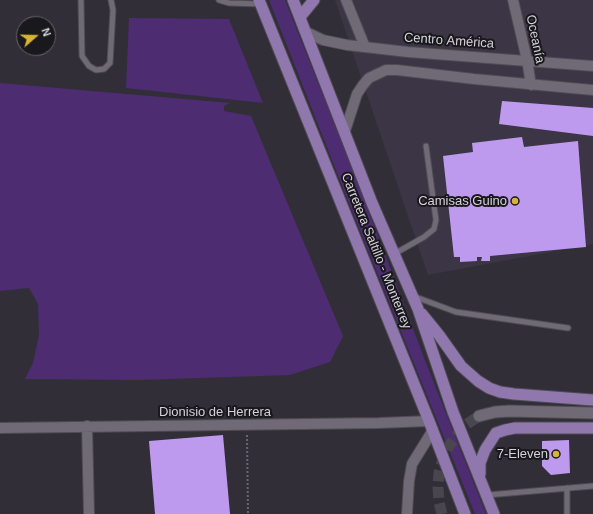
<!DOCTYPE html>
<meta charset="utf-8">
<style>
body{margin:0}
#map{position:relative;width:593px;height:514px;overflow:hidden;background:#322e38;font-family:Arial,sans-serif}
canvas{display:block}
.north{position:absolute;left:16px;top:16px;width:40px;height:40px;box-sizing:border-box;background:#19181c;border:1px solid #646267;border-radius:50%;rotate:70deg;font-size:11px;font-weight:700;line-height:16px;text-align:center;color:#d4d1d8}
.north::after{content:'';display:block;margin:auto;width:14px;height:18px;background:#d7b434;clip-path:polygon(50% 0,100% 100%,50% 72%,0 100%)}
</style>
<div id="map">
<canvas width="593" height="514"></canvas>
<div class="north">N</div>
</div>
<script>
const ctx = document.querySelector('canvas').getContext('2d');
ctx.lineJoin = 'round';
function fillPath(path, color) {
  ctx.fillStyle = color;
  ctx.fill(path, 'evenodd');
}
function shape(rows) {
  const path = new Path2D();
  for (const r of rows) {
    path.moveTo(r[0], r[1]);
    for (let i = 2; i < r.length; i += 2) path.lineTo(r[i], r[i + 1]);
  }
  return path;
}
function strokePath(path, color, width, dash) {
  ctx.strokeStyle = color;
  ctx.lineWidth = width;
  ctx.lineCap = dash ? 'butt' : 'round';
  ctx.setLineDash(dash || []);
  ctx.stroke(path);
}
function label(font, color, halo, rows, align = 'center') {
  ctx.font = font + ' Arial,sans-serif';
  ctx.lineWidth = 4;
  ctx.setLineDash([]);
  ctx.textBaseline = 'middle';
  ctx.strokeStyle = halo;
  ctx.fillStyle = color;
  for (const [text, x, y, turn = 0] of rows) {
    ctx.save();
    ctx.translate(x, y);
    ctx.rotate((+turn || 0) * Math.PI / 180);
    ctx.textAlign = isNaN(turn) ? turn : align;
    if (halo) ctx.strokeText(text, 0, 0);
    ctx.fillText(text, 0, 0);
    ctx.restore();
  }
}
const built = shape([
 [335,0,593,0,593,244,428,275]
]);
const green = shape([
 [269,0,285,0,358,183,426,363,486,514,475,514,345,193],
 [129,18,229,19,263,103,126,88],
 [0,83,230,103,224,106,224,111,251,116,343,336,330,362,290,375,139,380,25,379,33,363,39,335,38,304,29,288,0,291]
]);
const building = shape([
 [502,101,593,108,593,136,499,124],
 [522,137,524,147,578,141,586,247,490,256,490,261,481,261,482,257,477,257,477,261,460,262,460,257,454,257,443,156,473,152,472,143],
 [223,435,230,514,155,514,149,441],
 [569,440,570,473,551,475,542,466,542,441]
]);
const tertiaryTunnel = shape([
 [442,514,439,502,438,487,439,473,443,459,449,446,457,435,467,424,479,416]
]);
const path = shape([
 [247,435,248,514]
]);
const service = shape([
 [81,0,82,56,89,66,96,70,104,69,110,63,113,10,111,0],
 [219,0,229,3,261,4],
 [394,254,424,237,434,229,436,220,426,146],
 [413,296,456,312,568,328],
 [487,495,593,486],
 [567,514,567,488]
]);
const minor = shape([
 [346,0,365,47],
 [513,0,527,60,531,85],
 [306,32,323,40,347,45,408,52,593,66],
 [345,131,357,94,363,85,369,78,386,70,397,70,474,79,593,90],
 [87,426,89,514],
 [0,428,379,423,429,421],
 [407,514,409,481,412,464,433,430]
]);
const tertiary = shape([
 [479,416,495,412,509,411,593,413]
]);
const primary = shape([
 [259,0,429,421,465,514],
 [293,0,372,203,418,309,453,412,494,514],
 [300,17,314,0],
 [422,314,439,335,461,366,478,381,489,388,500,392,514,394,593,400],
 [480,474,480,463,485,450,496,433,505,430,515,428,593,428]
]);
const markers = [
 [515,201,4,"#d7b434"],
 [556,454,4,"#d7b434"]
];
const streetNames = [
 ["Oceanía",535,39,78],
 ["Centro América",449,41,4],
 ["Carretera Saltillo - Monterrey",376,251,68],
 ["Dionisio de Herrera",215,412]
];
const poiNames = [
 ["Camisas Guino",507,201],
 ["7-Eleven",548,454]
];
fillPath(built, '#3c3545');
fillPath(green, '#4d2c71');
fillPath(building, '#be9aee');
strokePath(tertiaryTunnel, '#4a4650', 11, [11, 5.5]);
strokePath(service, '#4e4b53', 7);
strokePath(minor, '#4e4b53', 12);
strokePath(tertiary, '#4e4b53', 13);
strokePath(primary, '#4e4b53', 13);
strokePath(path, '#6b6770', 2, [2, 2]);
strokePath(service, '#6f6a75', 5);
strokePath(minor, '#6f6a75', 10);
strokePath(tertiary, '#6f6a75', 11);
strokePath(primary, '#9078ae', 11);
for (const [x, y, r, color] of markers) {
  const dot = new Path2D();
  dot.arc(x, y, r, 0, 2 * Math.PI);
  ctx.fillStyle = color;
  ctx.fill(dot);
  strokePath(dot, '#19181c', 1.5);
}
label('13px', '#d4d1d8', '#19181c', streetNames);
label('13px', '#d4d1d8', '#19181c', poiNames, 'right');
</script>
